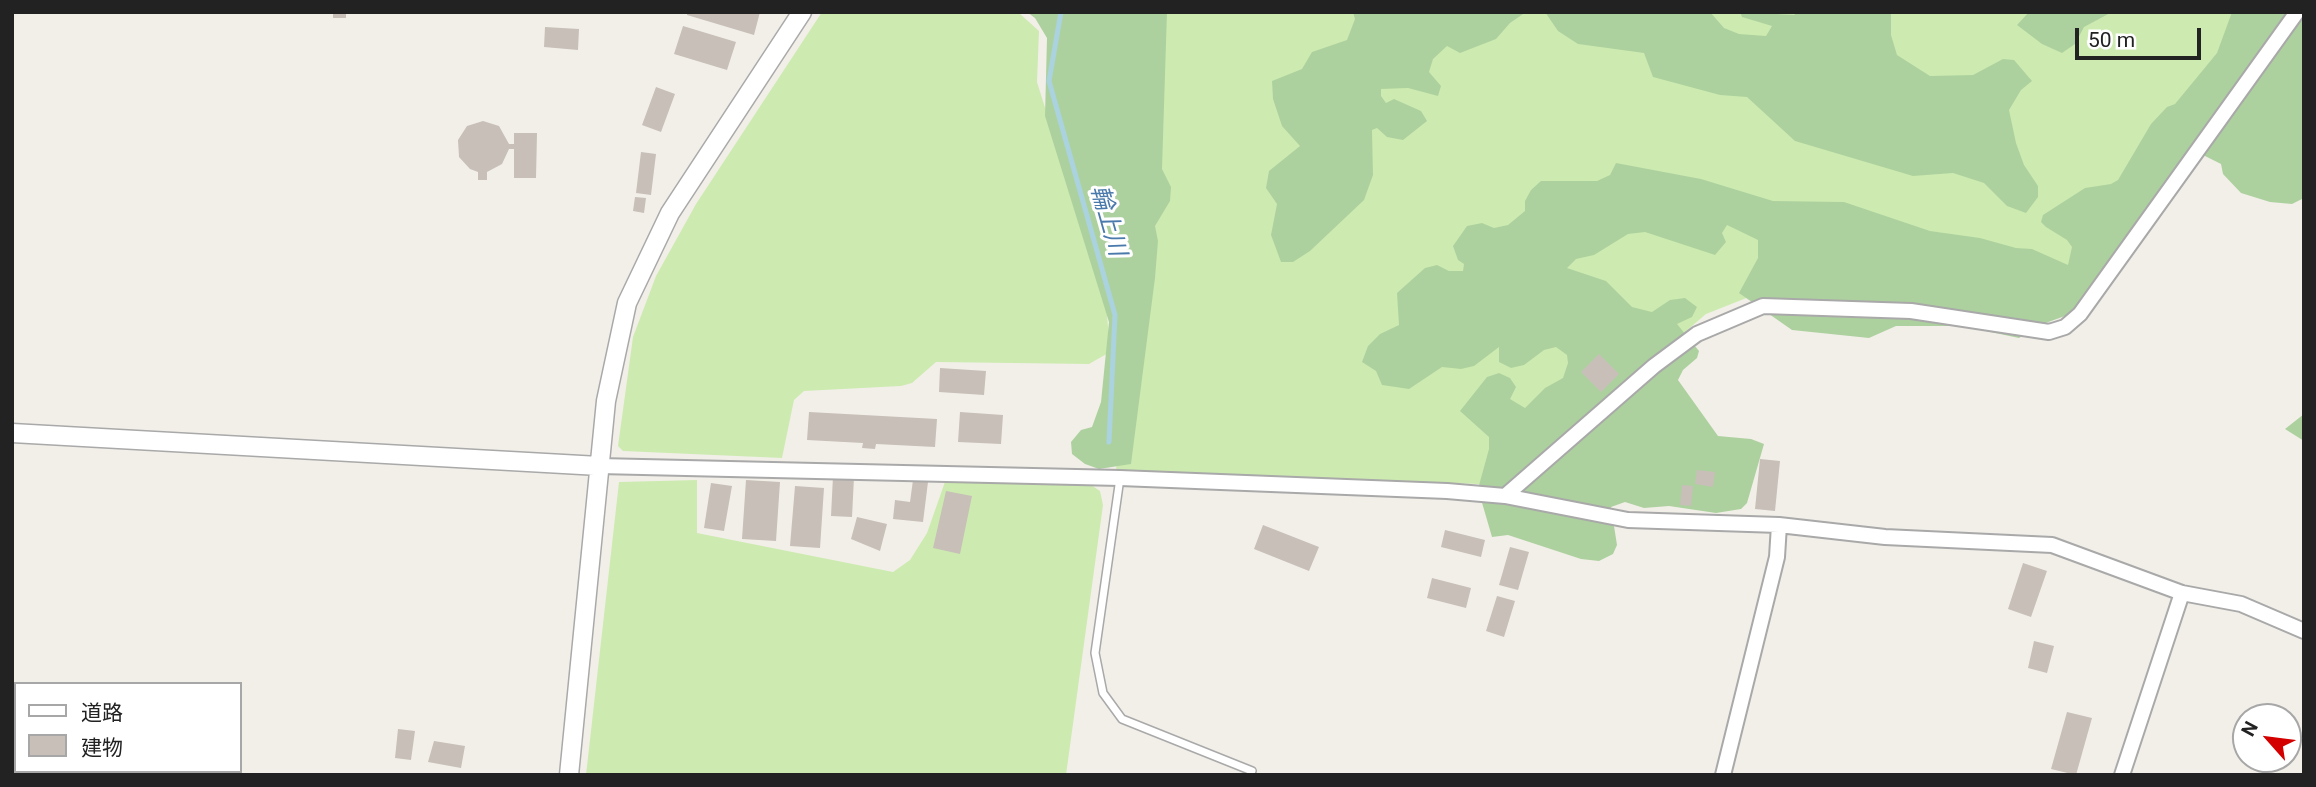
<!DOCTYPE html>
<meta charset="utf-8">
<style>
body{margin:0}
#map{position:relative;width:2316px;height:787px;overflow:hidden;background:#f2efe9;font-family:Roboto,"Noto Sans JP",sans-serif}
canvas{display:block}
.frame{position:absolute;inset:0;border:14px solid #222;pointer-events:none}
.legend{position:absolute;left:14px;top:682px;width:228px;height:91px;box-sizing:border-box;background:#fff;border:2px solid #a7a7a7;margin:0;padding:9px 12px;list-style:none;font-size:21px;color:#222}
.legend li{display:flex;align-items:center;gap:14px;height:35px}
.legend b{width:35px;border:2px solid #a7a7a7}
.north{position:absolute;left:2232px;top:703px;width:70px;height:70px;box-sizing:border-box;background:#fff;border:2px solid #a7a7a7;border-radius:50%;rotate:298deg;font-size:19px;font-weight:700;line-height:28px;text-align:center;color:#222}
.north::after{content:'';display:block;margin:auto;width:24px;height:32px;background:#d40000;clip-path:polygon(50% 0,100% 100%,50% 72%,0 100%)}
.scale{position:absolute;left:2075px;top:28px;width:126px;height:32px;box-sizing:border-box;border:4px solid #222;border-top:0;padding-left:9px;font-size:21px;line-height:24px;white-space:nowrap;color:#222;-webkit-text-stroke:5px #fff;paint-order:stroke}
</style>
<div id="map">
<canvas width="2316" height="787"></canvas>
<div class="frame"></div>
<ul class="legend">
<li><b style="height:9px;background:#fff"></b>道路</li>
<li><b style="height:19px;background:#c7bfb8"></b>建物</li>
</ul>
<div class="north">N</div>
<div class="scale">50 m</div>
</div>
<script>
const ctx = document.querySelector('canvas').getContext('2d');
ctx.lineJoin = 'round';
function fillPath(path, color) {
  ctx.fillStyle = color;
  ctx.fill(path, 'evenodd');
}
function shape(rows) {
  const path = new Path2D();
  for (const r of rows) {
    path.moveTo(r[0], r[1]);
    for (let i = 2; i < r.length; i += 2) path.lineTo(r[i], r[i + 1]);
  }
  return path;
}
function strokePath(path, color, width, dash) {
  ctx.strokeStyle = color;
  ctx.lineWidth = width;
  ctx.lineCap = dash ? 'butt' : 'round';
  ctx.setLineDash(dash || []);
  ctx.stroke(path);
}
function label(font, color, halo, rows, align = 'center') {
  ctx.font = font + ' Roboto,"Noto Sans JP",sans-serif';
  ctx.lineWidth = 6;
  ctx.setLineDash([]);
  ctx.textBaseline = 'middle';
  ctx.strokeStyle = halo;
  ctx.fillStyle = color;
  for (const [text, x, y, turn = 0] of rows) {
    ctx.save();
    ctx.translate(x, y);
    ctx.rotate((+turn || 0) * Math.PI / 180);
    ctx.textAlign = isNaN(turn) ? turn : align;
    if (halo) ctx.strokeText(text, 0, 0);
    ctx.fillText(text, 0, 0);
    ctx.restore();
  }
}
const grass = shape([
 [822,12,1018,12,1039,31,1037,82,1106,302,1110,352,1089,364,936,362,912,383,901,386,804,391,794,400,782,458,623,451,618,446,633,337,656,276,696,204],
 [1125,12,2289,12,2084,296,2065,316,2034,321,1754,295,1706,314,1506,485,1116,471,1134,266],
 [946,479,1091,485,1100,491,1103,505,1066,775,586,775,619,482,697,480,697,533,893,572,910,560,927,533]
]);
const forest = shape([
 [1027,12,1167,12,1162,169,1171,187,1170,201,1155,226,1158,241,1155,278,1131,464,1099,469,1085,464,1072,454,1071,442,1081,430,1092,427,1101,402,1109,322,1045,116,1047,38,1035,18],
 [1353,12,1526,12,1510,23,1496,39,1460,53,1447,46,1433,59,1429,72,1441,86,1438,96,1408,88,1381,89,1381,96,1386,103,1394,99,1421,111,1427,121,1403,140,1387,137,1377,128,1372,130,1373,175,1364,200,1310,251,1293,262,1281,262,1271,235,1277,204,1266,188,1269,171,1300,146,1282,126,1273,99,1272,81,1302,69,1312,52,1347,40,1355,19],
 [1545,12,1710,12,1724,28,1739,34,1766,36,1772,26,1742,17,1740,12,1794,15,1797,12,1891,12,1891,35,1897,55,1930,76,1973,75,2003,59,2014,60,2032,81,2021,90,2009,110,2016,143,2024,165,2038,186,2038,197,2026,213,2007,206,1984,183,1953,173,1913,176,1795,141,1747,97,1720,95,1653,77,1644,53,1578,44,1558,31],
 [2029,12,2112,12,2084,27,2075,44,2062,53,2042,44,2017,25],
 [2232,12,2304,12,2304,198,2292,204,2270,202,2241,193,2223,174,2221,164,2193,150,2156,196,2073,313,2043,324,2019,338,1962,326,1896,326,1869,338,1792,330,1739,293,1758,258,1758,240,1727,225,1722,233,1726,242,1715,255,1645,232,1628,234,1594,255,1576,259,1567,268,1606,281,1632,307,1652,312,1670,300,1685,298,1697,307,1692,317,1677,324,1699,351,1697,358,1683,370,1678,380,1718,436,1751,439,1764,444,1747,503,1741,509,1716,513,1669,506,1644,508,1625,502,1611,507,1617,545,1613,554,1599,561,1581,559,1508,535,1492,537,1478,489,1489,449,1489,437,1460,411,1487,377,1499,373,1510,378,1516,387,1510,399,1525,408,1545,388,1563,378,1568,363,1567,355,1556,347,1544,350,1524,365,1511,368,1499,362,1499,347,1474,366,1461,369,1442,367,1409,389,1382,385,1376,371,1362,362,1368,346,1380,334,1399,325,1397,293,1425,268,1437,265,1449,271,1463,271,1464,264,1458,260,1453,246,1467,226,1482,223,1494,228,1508,225,1525,211,1525,201,1531,190,1541,181,1597,181,1610,175,1616,163,1701,179,1773,201,1844,202,1930,231,1980,238,2016,248,2032,249,2068,265,2072,247,2067,240,2046,227,2041,222,2043,215,2085,188,2111,184,2118,180,2151,124,2167,107,2175,104,2217,53],
 [2304,414,2304,441,2285,429]
]);
const stream = shape([
 [1061,12,1049,81,1115,315,1109,442]
]);
const building = shape([
 [333,12,346,12,346,18,333,18],
 [687,12,760,12,754,35,687,15],
 [683,26,736,42,727,70,674,54],
 [545,27,579,29,578,50,544,47],
 [656,87,675,94,661,132,642,125],
 [483,121,499,126,509,144,514,144,514,133,537,133,536,178,514,178,514,149,509,149,502,164,487,172,487,180,478,180,478,172,470,169,459,157,458,140,467,126],
 [641,152,656,154,651,195,636,193],
 [635,197,646,198,644,213,633,211],
 [1599,354,1619,374,1601,392,1581,372],
 [940,368,986,371,984,395,939,392],
 [809,412,937,419,935,447,876,444,875,449,862,448,863,443,807,440],
 [960,412,1003,415,1001,444,958,442],
 [1760,459,1780,461,1775,511,1755,509],
 [1697,470,1715,472,1713,487,1695,484],
 [833,476,854,477,852,517,831,516],
 [746,480,780,482,776,541,742,539],
 [913,480,928,482,923,522,893,519,895,500,910,502],
 [711,483,732,486,724,531,704,528],
 [1682,485,1693,486,1691,506,1680,505],
 [795,486,824,488,820,548,790,546],
 [946,491,972,496,960,554,933,548],
 [857,517,887,524,880,551,851,539],
 [1263,525,1319,547,1309,571,1254,549],
 [1445,530,1485,540,1481,557,1441,547],
 [1510,547,1529,552,1518,590,1499,585],
 [2023,563,2047,571,2031,617,2008,609],
 [1432,578,1471,588,1466,608,1427,598],
 [1497,596,1515,601,1504,637,1486,631],
 [2034,641,2054,646,2047,673,2028,668],
 [2067,712,2092,718,2076,775,2051,769],
 [398,729,415,731,411,760,395,758],
 [434,741,465,746,461,768,428,762]
]);
const service = shape([
 [1120,478,1095,653,1103,693,1122,719,1252,771]
]);
const minor = shape([
 [599,466,1120,478,1447,491,1505,496,1628,520,1779,525,1885,537,2052,545,2182,593,2241,604,2304,631],
 [1505,496,1654,366,1697,334,1763,306,1911,311,2049,332,2065,327,2080,314,2297,12],
 [1723,775,1777,557,1779,525],
 [2122,775,2182,593]
]);
const tertiary = shape([
 [12,433,599,466],
 [569,775,606,401,627,303,670,213,802,12]
]);
const waterNames = [
 ["輪上川",1107,221,74]
];
fillPath(grass, '#cdebb0');
fillPath(forest, '#add19e');
strokePath(stream, '#aad3df', 5);
fillPath(building, '#c7bfb8');
strokePath(service, '#a9a9a9', 10);
strokePath(minor, '#a9a9a9', 18);
strokePath(tertiary, '#a9a9a9', 21);
strokePath(service, '#fff', 7);
strokePath(minor, '#fff', 14);
strokePath(tertiary, '#fff', 18);
label('italic 24px', '#4a7aab', '#fff', waterNames);
</script>
